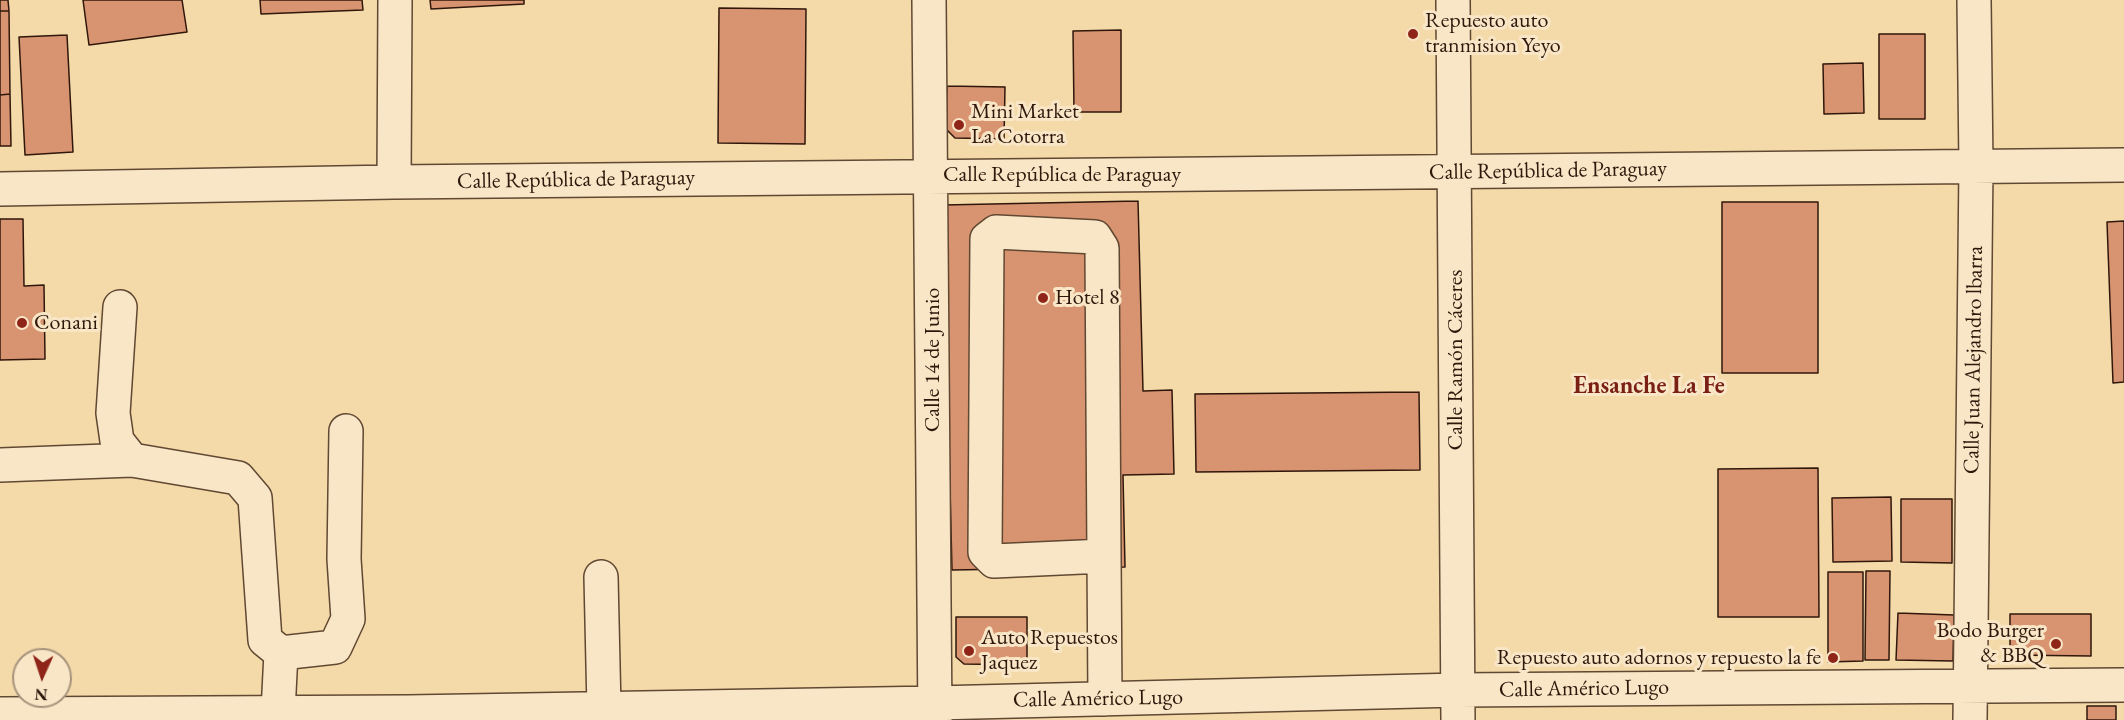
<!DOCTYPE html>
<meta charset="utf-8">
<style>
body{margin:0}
#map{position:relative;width:2124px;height:720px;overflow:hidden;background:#f4d9a9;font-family:"EB Garamond",serif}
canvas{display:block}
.north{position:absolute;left:12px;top:648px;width:60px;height:60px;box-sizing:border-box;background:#f8e6c7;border:2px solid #a8937c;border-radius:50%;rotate:183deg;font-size:16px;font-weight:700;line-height:24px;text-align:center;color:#2f170b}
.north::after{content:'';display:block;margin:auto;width:21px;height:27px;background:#8f2418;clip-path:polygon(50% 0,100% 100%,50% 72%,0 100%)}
</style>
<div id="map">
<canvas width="2124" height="720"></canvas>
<div class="north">N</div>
</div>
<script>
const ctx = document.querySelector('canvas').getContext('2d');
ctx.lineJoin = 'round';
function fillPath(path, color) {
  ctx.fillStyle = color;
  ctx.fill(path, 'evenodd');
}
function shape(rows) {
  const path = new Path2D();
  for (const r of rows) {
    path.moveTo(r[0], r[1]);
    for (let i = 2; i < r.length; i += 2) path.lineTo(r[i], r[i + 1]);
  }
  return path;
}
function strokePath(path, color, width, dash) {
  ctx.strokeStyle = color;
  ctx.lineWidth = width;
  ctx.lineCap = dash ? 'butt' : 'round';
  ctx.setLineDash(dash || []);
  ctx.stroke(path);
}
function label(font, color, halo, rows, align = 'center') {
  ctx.font = font + ' "EB Garamond",serif';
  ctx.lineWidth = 6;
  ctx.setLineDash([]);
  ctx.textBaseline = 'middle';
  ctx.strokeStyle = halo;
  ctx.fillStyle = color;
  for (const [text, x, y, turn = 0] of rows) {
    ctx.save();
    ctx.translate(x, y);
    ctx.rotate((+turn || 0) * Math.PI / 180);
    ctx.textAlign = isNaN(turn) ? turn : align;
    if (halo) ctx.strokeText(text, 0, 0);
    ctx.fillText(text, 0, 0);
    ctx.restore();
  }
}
const building = shape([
 [0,0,8,0,9,11,0,11,0,0],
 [83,0,182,0,187,32,89,45,83,0],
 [260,0,362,0,363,10,261,14,260,0],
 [430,0,524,0,524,4,431,9,430,0],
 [719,8,806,9,805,144,718,143,719,8],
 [0,11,9,11,10,94,0,95,0,11],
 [1121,30,1121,112,1074,112,1073,31,1121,30],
 [1879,34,1925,34,1925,119,1879,119,1879,34],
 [67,35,73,152,25,155,19,37,67,35],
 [1863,63,1864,113,1824,114,1823,64,1863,63],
 [947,86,1005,87,1004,139,955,138,946,129,947,86],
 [10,94,11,146,0,146,0,95,10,94],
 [1138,201,1143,391,1172,390,1174,474,1123,475,1125,567,952,570,943,205,1138,201],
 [1722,202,1818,202,1818,373,1722,373,1722,202],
 [0,219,23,219,24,286,44,285,45,359,0,360,0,219],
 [2124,221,2124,382,2113,383,2107,222,2124,221],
 [1419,392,1420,470,1196,472,1195,394,1419,392],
 [1818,468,1819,617,1718,617,1718,469,1818,468],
 [1891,497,1892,561,1833,562,1832,498,1891,497],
 [1901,499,1952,499,1952,563,1901,562,1901,499],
 [1866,571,1890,571,1889,660,1865,660,1866,571],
 [1828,572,1863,572,1863,661,1828,662,1828,572],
 [1898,613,1954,615,1953,661,1896,660,1898,613],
 [2010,614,2091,614,2091,656,2010,655,2010,614],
 [956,617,1027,617,1027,665,964,664,956,657,956,617],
 [2087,706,2116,706,2116,720,2087,720,2087,706]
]);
const minor = shape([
 [929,0,935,720],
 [1453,0,1458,720],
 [394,182,395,0],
 [0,189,394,182,2124,165],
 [120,307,113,413,117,441,132,460,238,478,255,498,265,640,281,653,278,712],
 [0,465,132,460],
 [1104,556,994,561,985,552,987,239,996,232,1095,237,1102,248,1104,556,1105,699],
 [601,577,604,709],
 [281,653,335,647,348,619,344,559,346,431],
 [0,714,408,712,935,703,1458,690,2124,685],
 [1970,720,1976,166,1974,0]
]);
const markers = [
 [1413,34,6,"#8f2418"],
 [959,125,6,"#8f2418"],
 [1043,298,6,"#8f2418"],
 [22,323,6,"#8f2418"],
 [2056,644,6,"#8f2418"],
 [969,651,6,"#8f2418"],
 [1833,658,6,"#8f2418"]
];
const poiNames = [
 ["Repuesto auto",1425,21],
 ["tranmision Yeyo",1425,46],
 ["Mini Market",971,112],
 ["La Cotorra",971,137],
 ["Hotel 8",1055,298],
 ["Conani",34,323],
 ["Bodo Burger",2044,631,"right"],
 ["& BBQ",2044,656,"right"],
 ["Auto Repuestos",981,638],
 ["Jaquez",981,663],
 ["Repuesto auto adornos y repuesto la fe",1821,658,"right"]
];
const streetNames = [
 ["Calle República de Paraguay",1548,171,-1],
 ["Calle República de Paraguay",1062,175],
 ["Calle República de Paraguay",576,180,-1],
 ["Calle 14 de Junio",933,360,-90],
 ["Calle Ramón Cáceres",1456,360,-90],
 ["Calle Juan Alejandro lbarra",1974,360,-89],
 ["Calle Américo Lugo",1584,689,-1],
 ["Calle Américo Lugo",1098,699,-1]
];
const neighbourhoodNames = [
 ["Ensanche La Fe",1649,386]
];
fillPath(building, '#d89470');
strokePath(building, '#2f170b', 1.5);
strokePath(minor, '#604832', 36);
strokePath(minor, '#f8e6c7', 33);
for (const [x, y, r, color] of markers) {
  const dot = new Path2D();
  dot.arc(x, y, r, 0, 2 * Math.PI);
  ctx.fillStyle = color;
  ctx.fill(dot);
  strokePath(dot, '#f8e6c7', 2);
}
label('22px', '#2f170b', '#f8e6c7', poiNames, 'left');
label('22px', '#2f170b', '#f8e6c7', streetNames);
label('bold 24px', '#7a1f14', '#f8e6c7', neighbourhoodNames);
</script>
